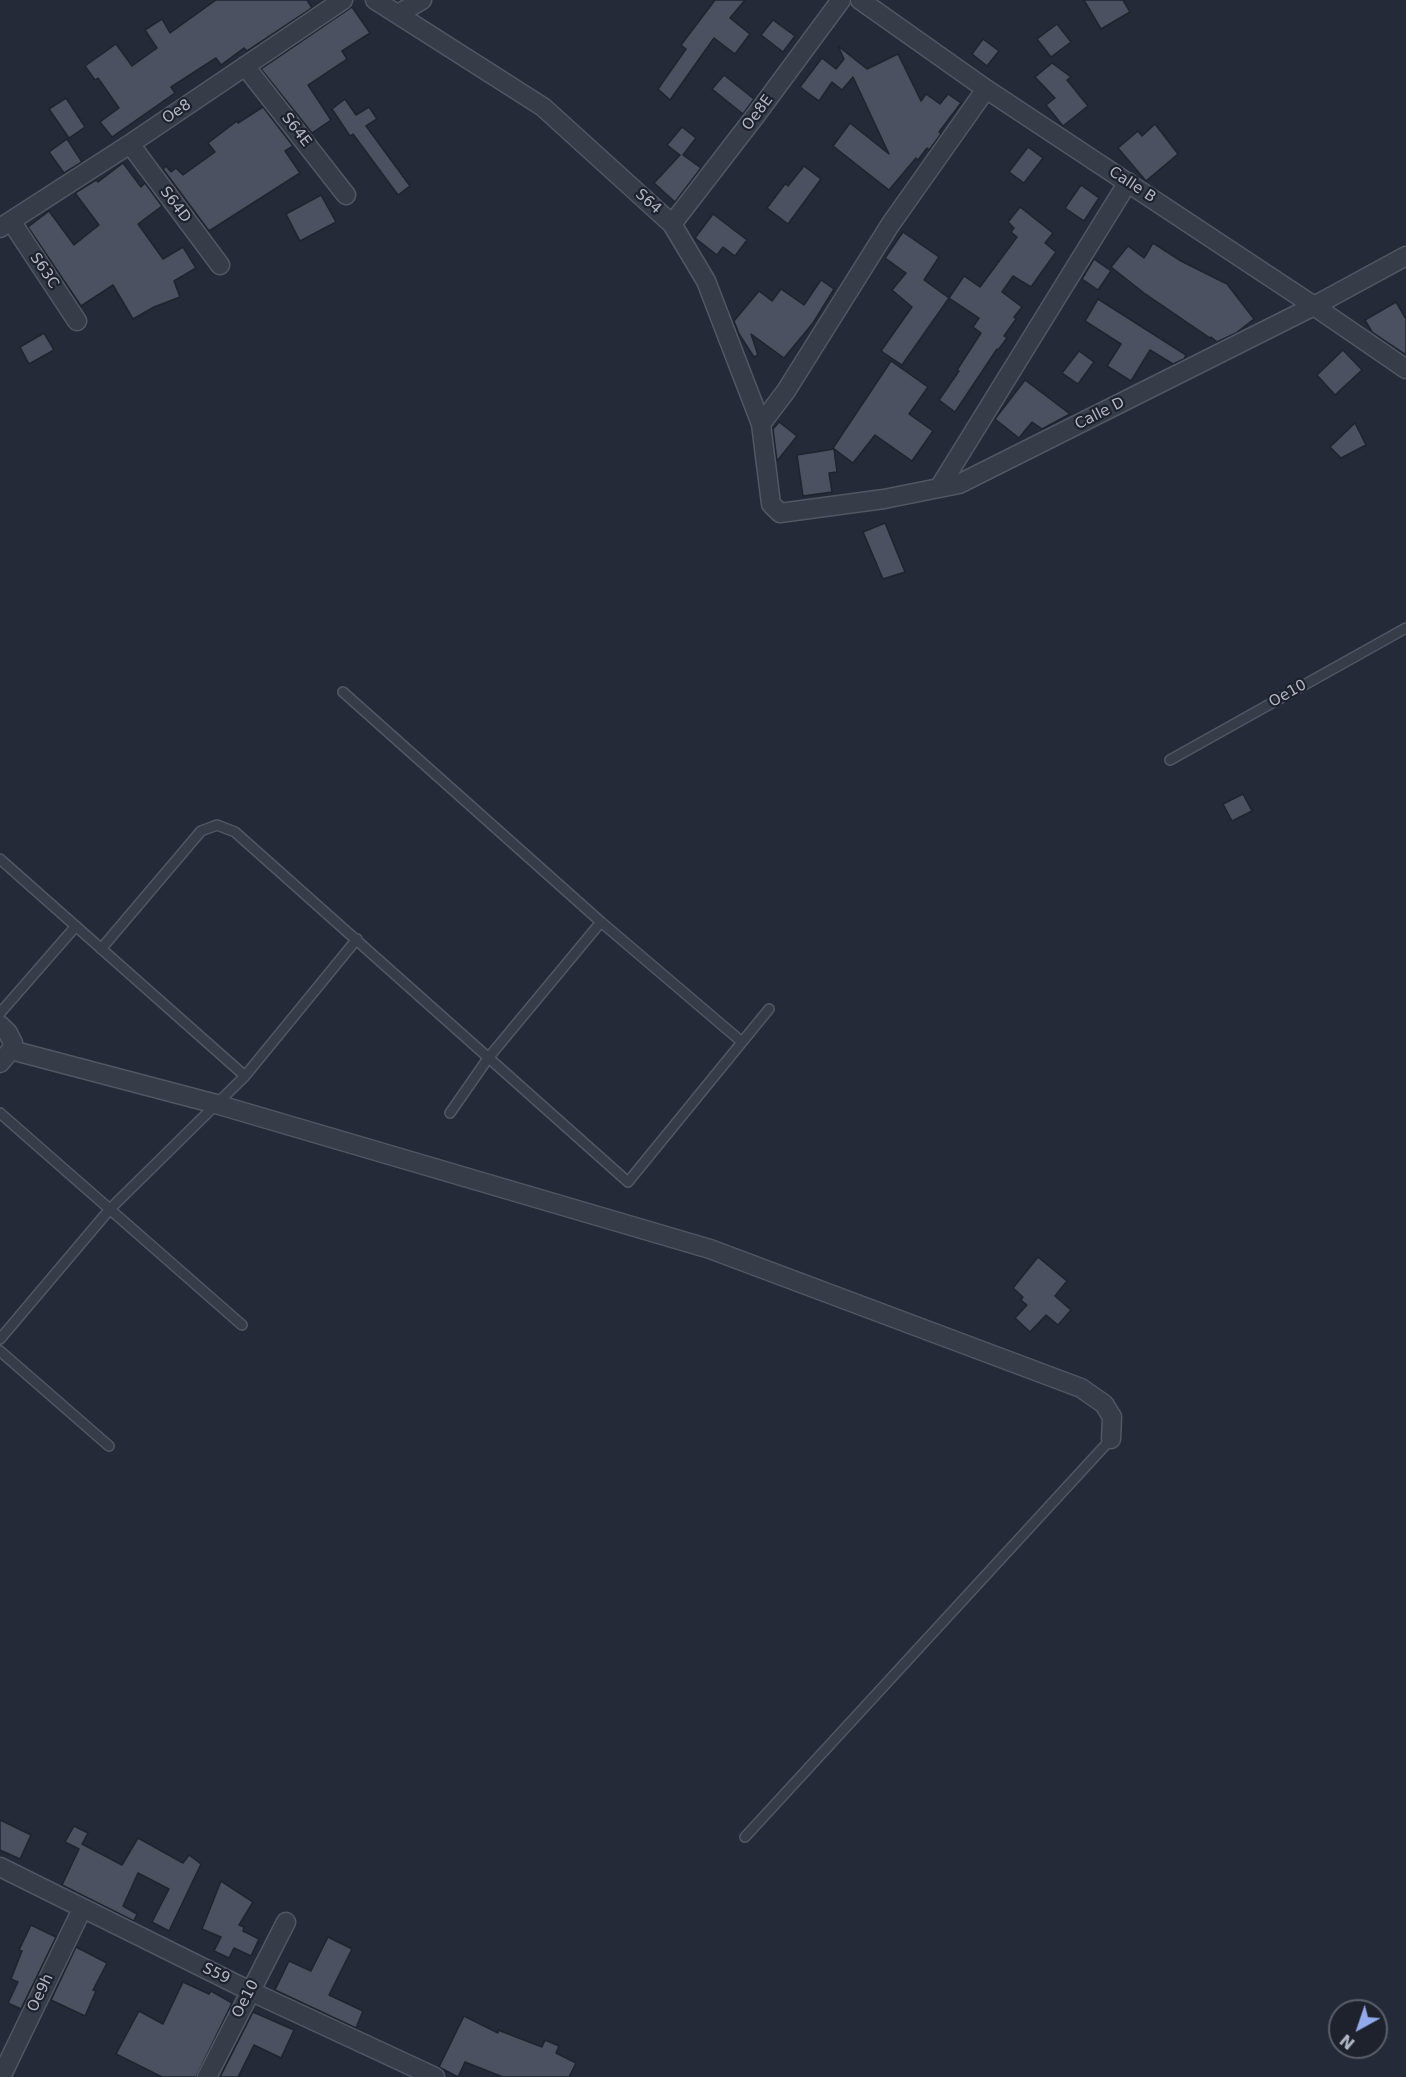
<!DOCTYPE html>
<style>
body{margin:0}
#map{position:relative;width:1406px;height:2077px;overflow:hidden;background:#242a37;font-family:"DejaVu Sans",sans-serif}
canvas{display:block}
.north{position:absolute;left:1328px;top:1999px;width:60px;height:60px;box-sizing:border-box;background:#1d222c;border:2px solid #595e69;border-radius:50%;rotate:220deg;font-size:16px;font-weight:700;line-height:24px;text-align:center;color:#b2b7c4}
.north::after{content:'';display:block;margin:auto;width:21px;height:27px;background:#91aaeb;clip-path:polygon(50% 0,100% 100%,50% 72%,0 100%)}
</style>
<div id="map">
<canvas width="1406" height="2077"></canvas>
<div class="north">N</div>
</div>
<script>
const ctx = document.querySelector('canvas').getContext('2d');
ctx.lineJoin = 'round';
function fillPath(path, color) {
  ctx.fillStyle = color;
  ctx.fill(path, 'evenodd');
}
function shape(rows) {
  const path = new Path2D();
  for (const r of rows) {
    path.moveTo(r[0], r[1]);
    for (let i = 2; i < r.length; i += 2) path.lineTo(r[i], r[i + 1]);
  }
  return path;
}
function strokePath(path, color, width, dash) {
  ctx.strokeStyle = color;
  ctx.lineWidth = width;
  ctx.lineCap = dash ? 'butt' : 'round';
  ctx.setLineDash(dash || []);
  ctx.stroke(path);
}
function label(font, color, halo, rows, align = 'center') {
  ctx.font = font + ' "DejaVu Sans",sans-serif';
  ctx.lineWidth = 4.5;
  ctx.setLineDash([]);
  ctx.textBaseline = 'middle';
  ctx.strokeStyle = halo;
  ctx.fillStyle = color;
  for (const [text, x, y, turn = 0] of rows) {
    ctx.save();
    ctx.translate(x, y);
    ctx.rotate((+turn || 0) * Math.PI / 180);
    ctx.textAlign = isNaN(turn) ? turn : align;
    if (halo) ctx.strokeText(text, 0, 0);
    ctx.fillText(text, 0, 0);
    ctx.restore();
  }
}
const building = shape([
 [216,0,307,0,312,8,247,51,244,48,221,65,216,58,171,87,175,93,112,137,100,122,119,108,98,78,95,80,85,66,116,44,132,66,157,48,145,30,162,19,170,33,216,0],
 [715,0,745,0,730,18,750,34,735,54,714,38,670,100,658,89,686,49,681,45,715,0],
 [1084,0,1123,0,1130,12,1101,29,1084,0],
 [352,7,370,33,342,51,347,59,308,85,331,120,312,133,261,69,352,7],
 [773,20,795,36,783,52,761,35,773,20],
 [1057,24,1071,42,1051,57,1037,39,1057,24],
 [983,39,999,51,987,66,972,54,983,39],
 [838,46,867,69,898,54,921,101,926,94,940,104,948,94,961,103,939,132,941,134,929,150,927,148,918,160,916,158,889,190,833,146,850,123,889,154,853,77,842,90,832,82,819,101,800,87,822,58,836,69,844,59,838,46],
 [1052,63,1071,77,1067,80,1088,106,1063,126,1046,105,1055,98,1035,77,1052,63],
 [724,75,754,99,743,114,712,89,724,75],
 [66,98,85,127,69,138,49,109,66,98],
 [345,99,356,115,369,107,377,119,366,126,410,186,398,195,353,134,350,136,332,109,345,99],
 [263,107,293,146,285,151,300,173,209,231,163,169,166,166,171,172,176,168,183,175,215,152,208,143,237,121,238,123,263,107],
 [1155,124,1178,154,1146,181,1118,148,1138,131,1142,136,1155,124],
 [682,127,696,138,683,155,701,168,675,202,654,183,680,155,667,145,682,127],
 [67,139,82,162,64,173,49,152,67,139],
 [1028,147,1043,158,1024,183,1009,172,1028,147],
 [123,163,141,187,145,183,162,206,138,224,163,259,183,247,196,268,174,281,180,297,154,307,133,319,113,285,81,306,28,227,49,211,74,245,99,225,75,193,96,180,98,182,123,163],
 [804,166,821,179,788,224,767,208,785,184,788,186,804,166],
 [1081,185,1099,198,1084,221,1065,208,1081,185],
 [321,195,336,222,300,241,286,214,321,195],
 [1020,207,1053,233,1045,243,1056,252,1031,287,1013,276,1002,292,1022,307,1014,317,1016,319,1004,336,1007,338,998,350,997,349,955,412,939,400,959,371,957,370,981,333,973,327,979,318,949,298,964,276,980,287,1017,237,1011,232,1014,228,1008,222,1020,207],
 [713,214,747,240,735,256,723,247,717,255,695,238,713,214],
 [903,232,939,257,924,280,949,298,902,365,881,351,912,307,892,290,906,273,885,258,903,232],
 [1153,243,1181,261,1227,284,1254,319,1236,333,1217,342,1211,337,1210,338,1144,293,1111,267,1128,246,1144,258,1153,243],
 [1094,259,1111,271,1098,290,1082,279,1094,259],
 [821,280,834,289,813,323,784,358,751,334,758,355,754,357,739,334,734,321,759,291,772,301,781,289,804,305,821,280],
 [1098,299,1186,355,1184,359,1173,364,1150,350,1131,381,1107,366,1121,344,1085,321,1098,299],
 [1396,302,1406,319,1406,355,1372,332,1365,320,1396,302],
 [44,333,54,350,29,364,20,347,44,333],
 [1343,350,1362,370,1335,395,1317,375,1343,350],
 [1079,351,1094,362,1078,384,1062,373,1079,351],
 [891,361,928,387,909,414,933,431,912,461,875,435,853,463,833,448,891,361],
 [1025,380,1070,414,1042,429,1032,422,1019,438,995,419,1025,380],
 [779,422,797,436,777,461,773,429,779,422],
 [1355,423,1366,445,1341,458,1330,447,1355,423],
 [834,449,837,472,829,473,832,492,803,496,797,455,834,449],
 [885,523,905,572,883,579,863,532,885,523],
 [1243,794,1252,811,1232,821,1223,804,1243,794],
 [1038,1257,1067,1281,1055,1296,1071,1310,1058,1325,1046,1315,1030,1332,1015,1318,1027,1305,1021,1300,1023,1297,1013,1288,1038,1257],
 [0,1820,31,1835,20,1859,0,1850,0,1820],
 [74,1826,88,1833,82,1844,122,1865,138,1838,183,1863,189,1855,201,1864,169,1931,152,1922,169,1889,138,1873,123,1906,137,1914,134,1921,62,1885,79,1849,65,1842,74,1826],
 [221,1881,253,1902,239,1925,244,1927,243,1931,259,1939,251,1956,234,1948,229,1958,214,1951,221,1937,202,1929,221,1881],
 [31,1925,56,1937,21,2009,8,2003,18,1982,11,1979,22,1951,19,1950,31,1925],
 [328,1937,352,1949,329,1995,363,2011,356,2028,275,1990,289,1961,311,1971,328,1937],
 [76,1947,107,1963,93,1990,96,1991,85,2016,51,2000,76,1947],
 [183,1982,209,1994,211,1991,232,2003,196,2077,162,2077,116,2054,139,2011,163,2024,183,1982],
 [253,2012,294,2030,281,2058,254,2045,238,2077,220,2077,253,2012],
 [464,2016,498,2033,498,2030,542,2047,545,2040,559,2046,556,2053,576,2063,569,2077,503,2077,465,2062,458,2077,439,2067,464,2016]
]);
const lane = shape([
 [343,692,601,922,742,1042],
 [1170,760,1406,628],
 [0,859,245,1076],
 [101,949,201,831,217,825,235,832,628,1182,769,1009],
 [0,1013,76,926],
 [0,1113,242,1325],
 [450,1113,489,1057,601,922],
 [0,1339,110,1209,245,1076,357,939],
 [0,1351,109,1446],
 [745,1837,1111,1439]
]);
const street = shape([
 [375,0,543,107,672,224,706,281,761,424,771,504,780,513,884,499,959,484,1314,306,1406,256],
 [860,0,986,89,1314,306,1406,369],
 [398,14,422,0],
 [245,66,346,195],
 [130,144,220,265],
 [11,221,77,321],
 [672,224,756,115,841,0],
 [0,228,130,144,343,0],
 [761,424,786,391,890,225,986,89],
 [939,488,1128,182],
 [0,1025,8,1033,13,1043,11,1050,0,1063],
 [11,1050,216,1104,710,1249,1081,1388,1104,1404,1112,1417,1111,1439],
 [0,1867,250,1991,435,2077],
 [1,2077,82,1909],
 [207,2077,286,1922]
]);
const streetNames = [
 ["Oe8",177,112,-34],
 ["Oe8E",758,113,-53],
 ["S64E",296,130,52],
 ["Calle B",1132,185,33],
 ["S64",648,202,42],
 ["S64D",175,205,53],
 ["S63C",44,271,56],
 ["Calle D",1100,414,-27],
 ["Oe10",1288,694,-29],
 ["S59",216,1974,26],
 ["Oe9h",41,1993,-64],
 ["Oe10",246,1999,-63]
];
fillPath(building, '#4b5160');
strokePath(building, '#1f242e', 1.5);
strokePath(lane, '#525762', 12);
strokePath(street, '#525762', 21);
strokePath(lane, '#373d48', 9);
strokePath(street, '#373d48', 18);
label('15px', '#b2b7c4', '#1d222c', streetNames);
</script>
